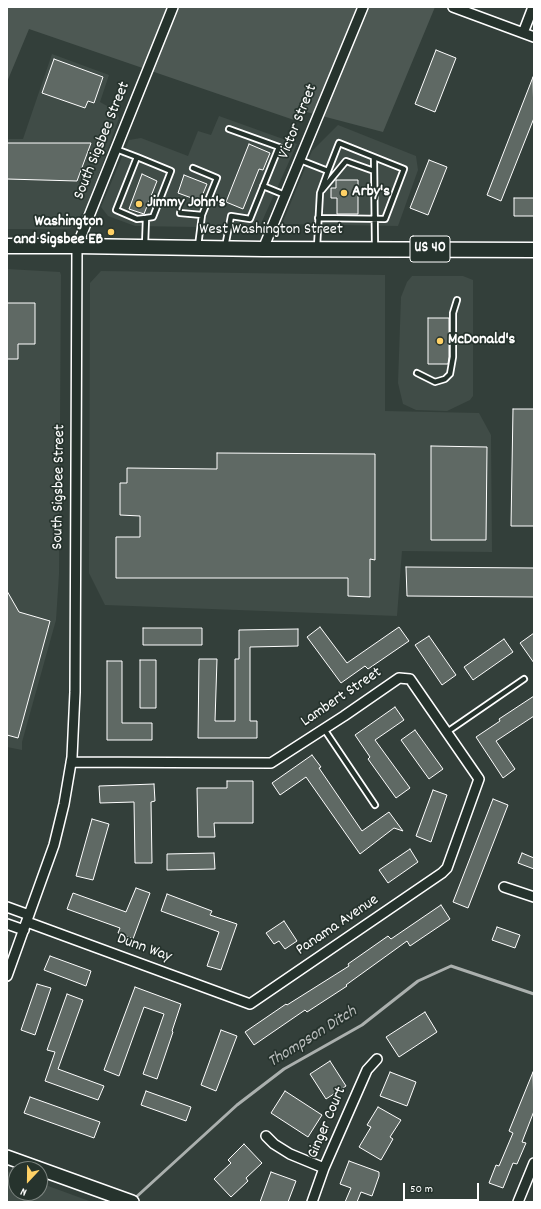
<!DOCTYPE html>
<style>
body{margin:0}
#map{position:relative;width:541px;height:1209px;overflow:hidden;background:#333f3a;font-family:Dekko,sans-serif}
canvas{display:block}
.frame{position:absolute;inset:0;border:8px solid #fff;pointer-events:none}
.north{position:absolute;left:8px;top:1161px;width:40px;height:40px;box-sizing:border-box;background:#26332d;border:1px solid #7d8581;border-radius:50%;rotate:202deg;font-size:11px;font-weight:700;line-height:16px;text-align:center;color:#fff}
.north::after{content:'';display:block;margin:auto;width:14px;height:18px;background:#ffd166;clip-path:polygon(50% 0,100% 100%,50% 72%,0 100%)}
.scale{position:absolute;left:403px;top:1183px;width:76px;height:18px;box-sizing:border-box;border:2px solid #fff;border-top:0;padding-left:5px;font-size:12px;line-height:14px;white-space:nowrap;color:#fff;-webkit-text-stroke:3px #26332d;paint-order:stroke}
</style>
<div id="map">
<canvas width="541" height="1209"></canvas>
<div class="frame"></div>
<div class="north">N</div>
<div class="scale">50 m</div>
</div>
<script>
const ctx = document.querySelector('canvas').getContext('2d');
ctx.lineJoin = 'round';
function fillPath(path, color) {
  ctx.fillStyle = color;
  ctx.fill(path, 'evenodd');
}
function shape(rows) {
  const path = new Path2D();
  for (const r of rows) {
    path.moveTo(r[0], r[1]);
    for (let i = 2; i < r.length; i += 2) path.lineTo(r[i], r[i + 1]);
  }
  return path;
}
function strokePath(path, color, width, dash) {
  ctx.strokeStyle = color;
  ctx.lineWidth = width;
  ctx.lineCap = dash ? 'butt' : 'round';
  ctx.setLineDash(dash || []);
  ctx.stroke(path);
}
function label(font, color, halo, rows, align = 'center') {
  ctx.font = font + ' Dekko,sans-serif';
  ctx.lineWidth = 3.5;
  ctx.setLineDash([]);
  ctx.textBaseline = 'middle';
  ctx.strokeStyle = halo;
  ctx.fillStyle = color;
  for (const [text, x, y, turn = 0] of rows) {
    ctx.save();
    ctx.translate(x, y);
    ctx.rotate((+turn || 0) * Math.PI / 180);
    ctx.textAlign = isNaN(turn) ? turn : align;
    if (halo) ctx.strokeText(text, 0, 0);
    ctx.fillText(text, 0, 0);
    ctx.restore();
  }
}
const built = shape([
 [52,54,109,75,100,102,116,111,119,118,87,207,70,229,7,229,7,139,23,139],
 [219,116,297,144,259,228,135,226,108,216,101,207,129,140,141,138,188,156,198,131,211,135],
 [338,125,416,156,418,170,398,226,282,224,312,151],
 [7,269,60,272,61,275,59,574,56,620,22,742,22,750,7,747],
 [101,271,385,275,385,411,479,413,491,435,492,552,402,551,397,616,105,605,89,573,90,283],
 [412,276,463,276,473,280,473,396,470,400,447,411,416,410,403,404,398,383,401,297,407,282],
 [7,1171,16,1174,16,1193,40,1193,40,1183,92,1202,7,1202]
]);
const green = shape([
 [7,7,435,7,383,132,303,111,294,120,29,29,7,82]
]);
const stream = shape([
 [134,1199,237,1105,284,1069,362,1025,418,981,451,966,534,994]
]);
const building = shape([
 [436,50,456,58,435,112,415,104,436,50],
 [54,59,103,77,94,103,88,101,85,108,42,93,54,59],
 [533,77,534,118,501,201,487,195,533,77],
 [7,143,91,143,77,181,7,179,7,143],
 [249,144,270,153,263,170,259,169,243,209,226,202,249,144],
 [429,160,447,167,428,215,410,208,429,160],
 [142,174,157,181,144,214,129,209,142,174],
 [184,175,207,184,200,201,178,193,184,175],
 [336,180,358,180,358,214,337,214,337,198,331,198,331,188,336,188,336,180],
 [514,198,534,198,534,216,514,216,514,198],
 [7,303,35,303,35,344,18,344,18,359,7,359,7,303],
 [428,318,449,318,449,357,448,364,428,364,428,318],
 [513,409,534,409,534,526,511,526,513,409],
 [431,446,487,447,486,540,431,540,431,446],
 [217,453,375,454,375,560,370,559,370,597,348,596,348,578,116,578,116,537,140,537,140,516,120,515,120,483,127,483,127,468,217,469,217,453],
 [406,567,534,568,534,597,407,596,406,567],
 [7,591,19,612,50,621,18,738,7,735,7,591],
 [320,627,347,663,399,627,409,641,368,669,365,666,341,683,307,637,320,627],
 [143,628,202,628,202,645,143,645,143,628],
 [298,629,298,646,250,647,250,721,257,721,257,738,198,738,199,659,217,659,215,721,235,721,235,659,239,659,239,630,298,629],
 [534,633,534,663,520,643,534,633],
 [429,636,456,675,442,685,415,645,429,636],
 [504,639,513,652,473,680,464,667,504,639],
 [140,660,156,660,156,708,140,708,140,660],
 [107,661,122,661,122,723,152,723,152,740,107,740,107,661],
 [534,696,534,716,496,741,515,769,503,778,476,737,500,721,499,719,534,696],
 [395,707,404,720,375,740,410,788,396,798,368,759,370,757,355,735,395,707],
 [415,730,443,769,429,779,401,740,415,730],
 [312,755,321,767,319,768,362,831,389,812,403,831,394,828,360,854,306,777,280,795,272,783,312,755],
 [227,781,253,781,253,823,214,823,215,837,198,837,197,788,227,788,227,781],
 [154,784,155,801,151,802,152,863,135,863,134,802,100,803,99,786,154,784],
 [433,790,447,795,431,842,416,836,433,790],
 [493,799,508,805,468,908,453,902,493,799],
 [92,819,109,824,93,880,76,876,92,819],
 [410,849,418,862,388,883,379,870,410,849],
 [214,853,215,869,167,870,167,854,214,853],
 [522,853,534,858,534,869,518,863,522,853],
 [136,888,150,893,133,939,118,933,120,928,67,909,73,893,126,912,136,888],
 [167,894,212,911,210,915,237,924,221,970,207,966,219,932,161,911,167,894],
 [441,905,450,919,410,946,407,941,346,985,347,986,307,1012,305,1010,254,1045,245,1032,286,1004,287,1005,349,966,348,964,388,936,391,939,441,905],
 [284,921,297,941,285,949,279,941,274,944,266,933,284,921],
 [497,927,520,935,515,948,492,940,497,927],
 [50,956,91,971,86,986,44,970,50,956],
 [37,984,51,988,35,1035,21,1030,37,984],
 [135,987,181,1004,172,1031,173,1032,157,1079,143,1074,164,1014,144,1007,119,1076,104,1070,135,987],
 [67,994,83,1000,58,1069,104,1086,98,1100,45,1081,55,1052,47,1050,67,994],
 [425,1012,437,1032,399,1057,386,1037,425,1012],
 [221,1030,237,1036,216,1091,201,1085,221,1030],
 [330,1061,346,1086,326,1099,310,1074,330,1061],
 [390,1072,416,1082,407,1106,380,1096,390,1072],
 [533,1072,534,1111,522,1142,526,1143,517,1164,513,1163,503,1188,489,1183,496,1165,499,1166,513,1133,509,1131,533,1072],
 [146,1091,191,1107,186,1121,141,1105,146,1091],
 [285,1091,322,1115,308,1137,271,1113,285,1091],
 [30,1097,100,1122,94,1138,24,1113,30,1097],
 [378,1107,401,1120,390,1137,393,1139,381,1160,359,1147,371,1127,367,1125,378,1107],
 [244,1144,262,1163,246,1178,248,1181,231,1197,214,1179,231,1163,228,1160,244,1144],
 [349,1161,379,1172,379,1176,372,1196,361,1192,357,1202,345,1202,351,1188,340,1184,349,1161],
 [271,1172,296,1181,288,1202,260,1202,271,1172]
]);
const lane = shape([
 [116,149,137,157],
 [300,160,328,171,339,143,374,157,375,247],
 [193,168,217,178,202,215,198,246],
 [263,186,285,195],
 [322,190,346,161,374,171],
 [180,213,202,215],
 [318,218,385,219,404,169,374,157],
 [145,245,146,218,153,217,171,171,137,157,116,210,137,219,146,218],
 [225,247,231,216,250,219,279,147,229,129],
 [317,247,320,193,328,171],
 [417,373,435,382,445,379,450,374,453,357,453,313,457,300],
 [324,729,375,805],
 [447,732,524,679]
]);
const street = shape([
 [453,7,534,37],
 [523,33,533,7],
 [263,249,363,7],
 [504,887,534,897],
 [7,907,29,915],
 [27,922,250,1004,442,873,447,868,479,779,410,679,399,678,344,716,271,763,71,762],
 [7,924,24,930],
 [7,976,54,845,64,804,72,757,75,692,77,246,173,7],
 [266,1136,274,1144,290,1154,324,1168],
 [312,1202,324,1168,367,1070,377,1059],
 [518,1202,534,1163]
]);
const secondary = shape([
 [7,1157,132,1202]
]);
const primary = shape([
 [7,246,77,246,263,249,534,250]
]);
const markers = [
 [344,193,4,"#ffd166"],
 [139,204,4,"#ffd166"],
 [111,232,4,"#ffd166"],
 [440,341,4,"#ffd166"]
];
const shields = [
 [430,249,40]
];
const shieldNames = [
 ["US 40",430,249]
];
const streetNames = [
 ["Victor Street",299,122,-68],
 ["South Sigsbee Street",103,141,-68],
 ["West Washington Street",271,231],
 ["South Sigsbee Street",60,487,-89],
 ["Lambert Street",342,698,-34],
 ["Panama Avenue",338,926,-34],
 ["Dunn Way",144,949,20],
 ["Ginger Court",328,1123,-67]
];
const poiNames = [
 ["Arby's",352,193],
 ["Jimmy John's",147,204],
 ["Washington",103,223,"right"],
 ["and Sigsbee EB",103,241,"right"],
 ["McDonald's",448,341]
];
const waterNames = [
 ["Thompson Ditch",313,1038,-32]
];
fillPath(built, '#404c47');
fillPath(green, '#4d5853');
strokePath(stream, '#abb0ae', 3);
fillPath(building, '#5f6964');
strokePath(building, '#fff', 1);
strokePath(lane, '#fff', 8);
strokePath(street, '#fff', 12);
strokePath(secondary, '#fff', 16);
strokePath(primary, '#fff', 17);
strokePath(lane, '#26332d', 4.5);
strokePath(street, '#26332d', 9);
strokePath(secondary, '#26332d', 13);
strokePath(primary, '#26332d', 14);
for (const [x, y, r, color] of markers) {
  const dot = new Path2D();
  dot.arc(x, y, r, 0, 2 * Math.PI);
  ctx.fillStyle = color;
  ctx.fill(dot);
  strokePath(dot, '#26332d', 1.5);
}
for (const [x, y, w] of shields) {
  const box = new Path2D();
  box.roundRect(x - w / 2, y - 13, w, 26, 3);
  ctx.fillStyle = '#26332d';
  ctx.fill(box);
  strokePath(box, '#fff', 1);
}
label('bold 15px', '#fff', null, shieldNames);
label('16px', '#fff', '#26332d', streetNames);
label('bold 16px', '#fff', '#26332d', poiNames, 'left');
label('italic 17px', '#b9bdbc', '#26332d', waterNames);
</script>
